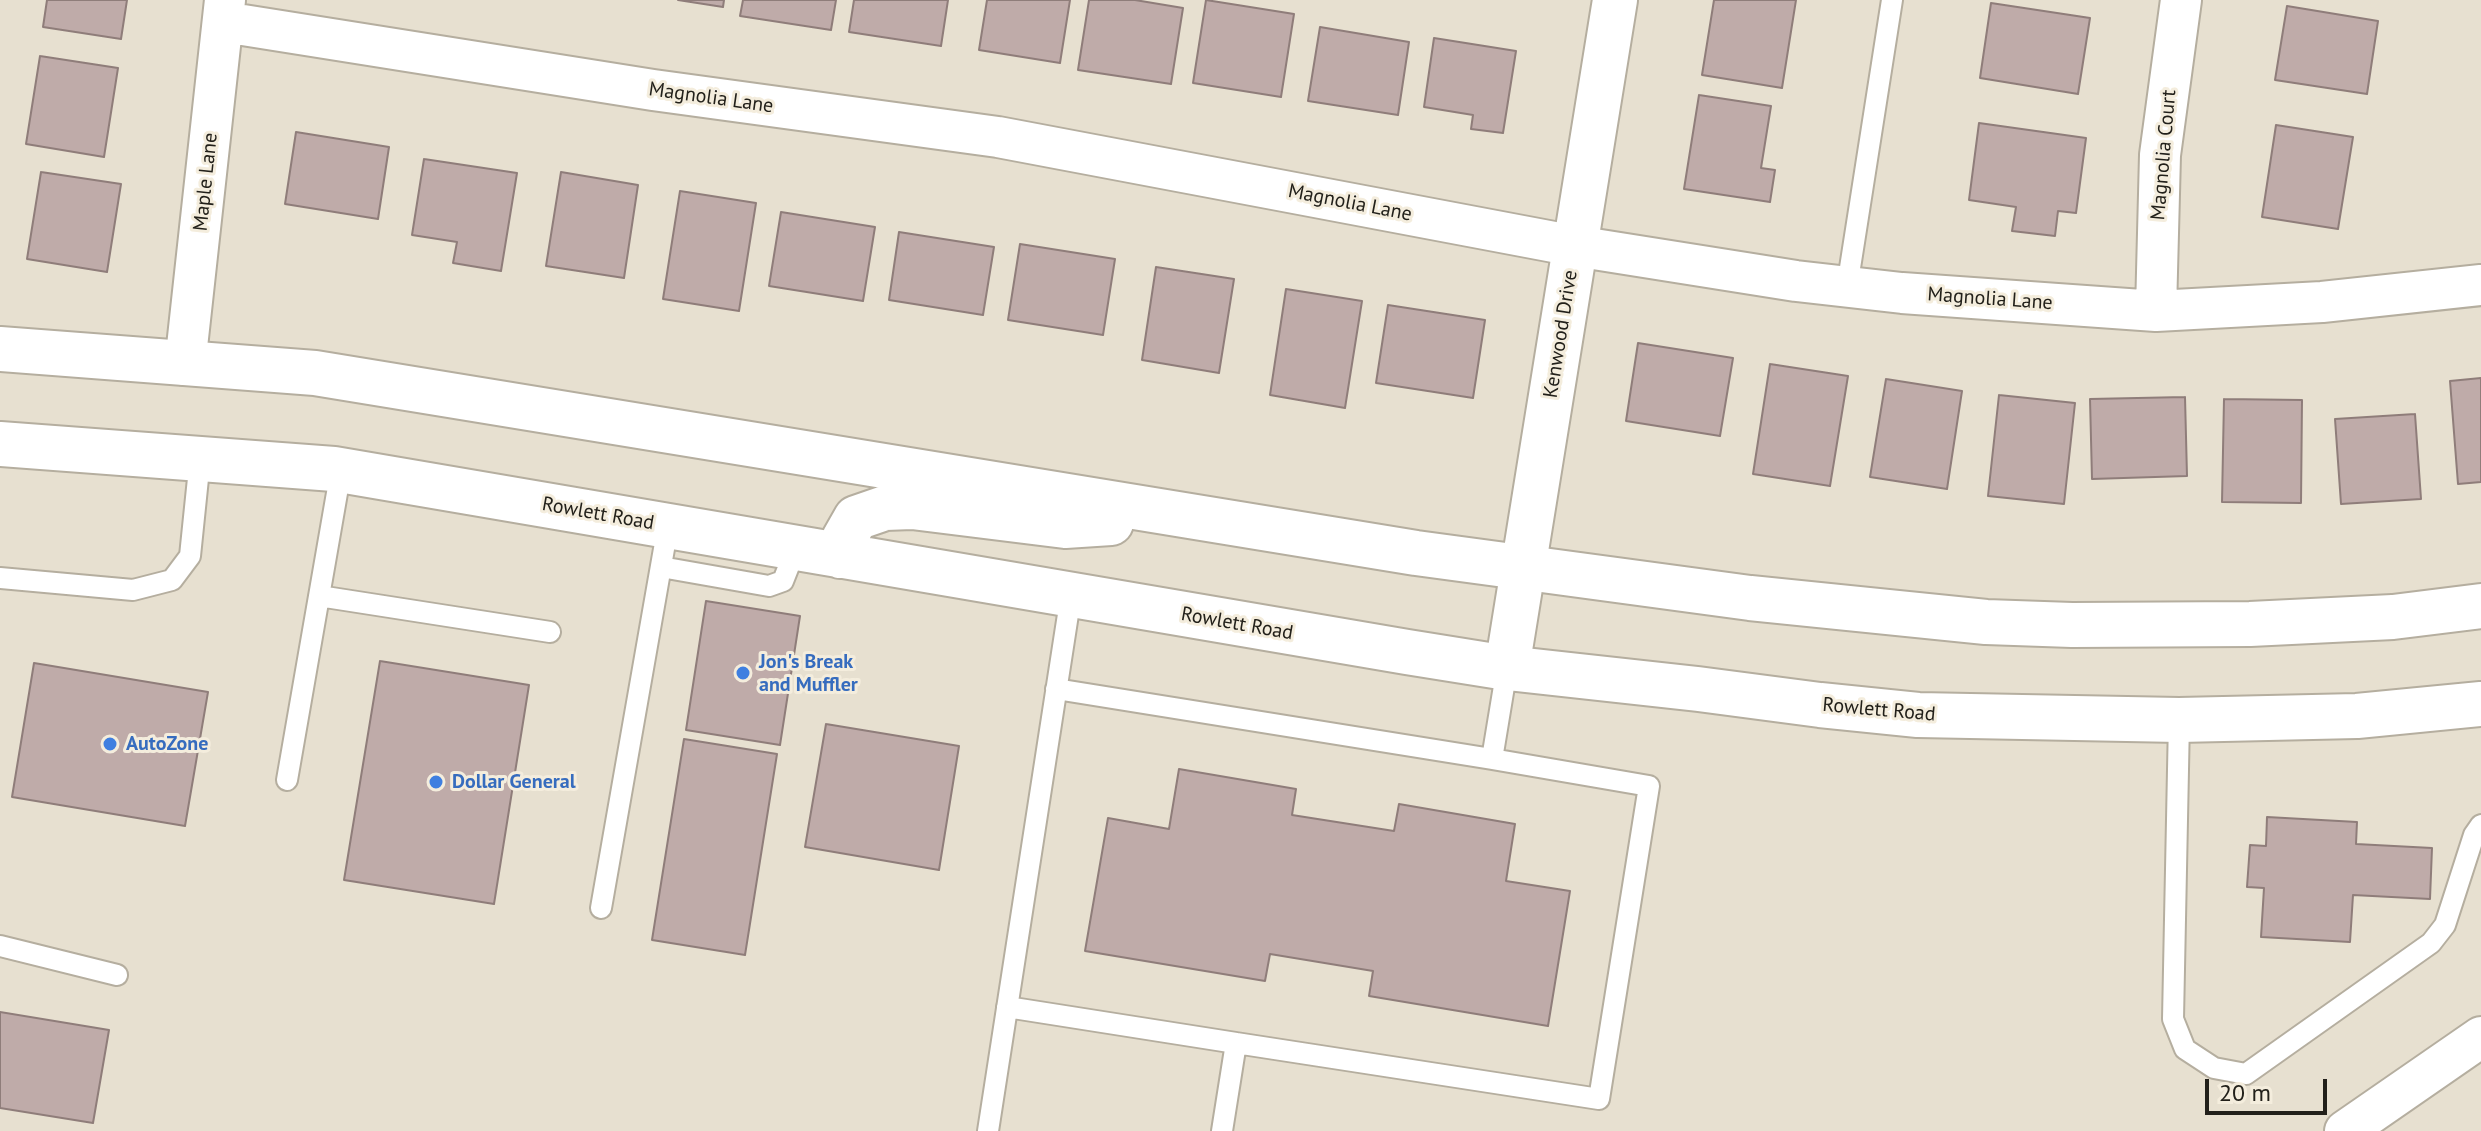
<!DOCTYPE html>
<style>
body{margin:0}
#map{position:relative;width:2481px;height:1131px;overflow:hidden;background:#e7e0d0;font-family:"PT Sans",sans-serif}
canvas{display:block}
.scale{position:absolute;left:2205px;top:1079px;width:122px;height:36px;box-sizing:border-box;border:4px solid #22201a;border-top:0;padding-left:10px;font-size:24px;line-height:28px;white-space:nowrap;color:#22201a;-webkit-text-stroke:6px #f4eddd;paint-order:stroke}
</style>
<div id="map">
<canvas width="2481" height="1131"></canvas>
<div class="scale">20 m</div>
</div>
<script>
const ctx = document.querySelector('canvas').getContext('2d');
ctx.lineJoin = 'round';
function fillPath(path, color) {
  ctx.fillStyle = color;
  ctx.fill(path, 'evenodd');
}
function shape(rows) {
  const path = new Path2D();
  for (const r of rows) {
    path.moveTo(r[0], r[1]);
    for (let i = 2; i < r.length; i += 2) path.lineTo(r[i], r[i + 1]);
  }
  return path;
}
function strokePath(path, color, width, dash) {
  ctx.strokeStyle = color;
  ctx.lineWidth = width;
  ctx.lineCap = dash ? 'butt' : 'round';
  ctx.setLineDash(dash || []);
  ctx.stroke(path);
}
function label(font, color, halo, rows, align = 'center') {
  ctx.font = font + ' "PT Sans",sans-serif';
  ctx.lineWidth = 6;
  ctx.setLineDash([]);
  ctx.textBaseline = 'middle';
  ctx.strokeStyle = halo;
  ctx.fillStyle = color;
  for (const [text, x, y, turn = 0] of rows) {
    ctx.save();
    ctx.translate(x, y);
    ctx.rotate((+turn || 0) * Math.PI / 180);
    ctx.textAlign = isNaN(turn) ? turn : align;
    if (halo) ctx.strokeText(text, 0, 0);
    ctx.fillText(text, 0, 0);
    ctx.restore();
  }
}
const building = shape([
 [47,0,127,0,121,39,43,27,47,0],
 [678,0,724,0,723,7,678,0],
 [743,0,836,0,831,30,740,16,743,0],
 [854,0,948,0,941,46,849,32,854,0],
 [987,0,1070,0,1060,63,979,50,987,0],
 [1089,0,1135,0,1183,8,1171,84,1078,70,1089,0],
 [1206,0,1294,14,1281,97,1193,83,1206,0],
 [1714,0,1796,0,1782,88,1702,75,1714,0],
 [1991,3,2090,18,2078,94,1980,78,1991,3],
 [2287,6,2378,21,2367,94,2275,80,2287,6],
 [1320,27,1409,42,1398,115,1308,101,1320,27],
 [1434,38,1516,51,1503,133,1471,129,1473,115,1424,107,1434,38],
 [40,56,118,68,104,157,26,144,40,56],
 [1699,95,1771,106,1761,168,1775,170,1770,202,1684,189,1699,95],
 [1979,123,2086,138,2076,213,2058,211,2055,236,2012,231,2016,207,1969,200,1979,123],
 [2276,125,2353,137,2338,229,2262,217,2276,125],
 [296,132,389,147,378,219,285,204,296,132],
 [424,159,517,173,501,271,453,263,457,242,412,235,424,159],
 [41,172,121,184,107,272,27,259,41,172],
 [561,172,638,185,624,278,546,266,561,172],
 [680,191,756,203,739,311,663,299,680,191],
 [781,212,875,227,863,301,769,286,781,212],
 [899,232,994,247,983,315,889,300,899,232],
 [1020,244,1115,259,1103,335,1008,320,1020,244],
 [1156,267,1234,279,1219,373,1142,360,1156,267],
 [1286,289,1362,301,1345,408,1270,395,1286,289],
 [1388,305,1485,320,1473,398,1376,383,1388,305],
 [1638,343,1733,358,1720,436,1626,421,1638,343],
 [1770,364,1848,376,1830,486,1753,474,1770,364],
 [2481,378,2481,482,2458,484,2450,381,2481,378],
 [1886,379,1962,391,1947,489,1870,477,1886,379],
 [1999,395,2075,403,2064,504,1988,496,1999,395],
 [2185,397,2187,476,2092,479,2090,399,2185,397],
 [2224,399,2302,400,2301,503,2222,502,2224,399],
 [2415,414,2421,499,2341,504,2335,419,2415,414],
 [706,601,800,616,780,745,686,730,706,601],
 [380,661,529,685,494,904,344,880,380,661],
 [34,663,208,692,185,826,12,797,34,663],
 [826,724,959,746,939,870,805,847,826,724],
 [684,739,777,754,745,955,652,940,684,739],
 [1179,769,1296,789,1292,815,1394,831,1399,804,1515,824,1506,881,1570,891,1548,1026,1369,996,1373,971,1270,954,1265,981,1085,951,1108,818,1169,829,1179,769],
 [2267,817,2357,822,2356,844,2432,848,2430,899,2353,895,2350,942,2261,937,2264,888,2247,887,2250,845,2266,846,2267,817],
 [0,1012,109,1030,93,1123,0,1108,0,1012]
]);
const service = shape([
 [1847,287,1892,0],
 [661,567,769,586,783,581,796,548],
 [0,578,133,590,172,580,190,556,200,459],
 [319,596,550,632],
 [1056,689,1492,759],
 [2179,720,2173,1019,2185,1049,2214,1068,2246,1074,2431,943,2445,925,2474,835,2481,825],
 [287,780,341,470],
 [601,908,668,526],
 [0,946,117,975],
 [1007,1007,1236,1043],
 [988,1131,1071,595],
 [1222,1131,1236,1043,1599,1099,1649,786,1492,759,1507,668]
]);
const minor = shape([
 [224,22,653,90,998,137,1575,246,1796,281,1902,293,2156,311,2322,302,2481,285],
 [2156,311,2160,155,2181,0],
 [185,365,225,0],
 [2345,1131,2481,1037]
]);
const tertiary = shape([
 [1507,668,1615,0]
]);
const secondary = shape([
 [0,349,315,373,1416,553,1750,598,1986,622,2072,625,2250,624,2393,617,2481,606],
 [0,444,334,469,1407,652,1507,668,1698,689,1820,705,1918,715,2179,720,2357,716,2481,704],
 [840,556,844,539,856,518,885,508,912,507,1065,526,1111,523]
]);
const markers = [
 [743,673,8,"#3f7fe0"],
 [110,744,8,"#3f7fe0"],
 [436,782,8,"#3f7fe0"]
];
const streetNames = [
 ["Magnolia Lane",711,98,8],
 ["Magnolia Court",2164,155,-85],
 ["Maple Lane",206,182,-84],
 ["Magnolia Lane",1350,203,11],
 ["Magnolia Lane",1990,299,4],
 ["Kenwood Drive",1561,334,-81],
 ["Rowlett Road",598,514,10],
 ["Rowlett Road",1237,624,10],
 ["Rowlett Road",1879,710,5]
];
const shopNames = [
 ["Jon's Break",759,662],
 ["and Muffler",759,685],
 ["AutoZone",126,744],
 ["Dollar General",452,782]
];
fillPath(building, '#bfaba9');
strokePath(building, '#8f7d7a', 2);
strokePath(service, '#b5ae9f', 24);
strokePath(minor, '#b5ae9f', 44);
strokePath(tertiary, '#b5ae9f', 48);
strokePath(secondary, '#b5ae9f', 48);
strokePath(service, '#fff', 20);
strokePath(minor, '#fff', 40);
strokePath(tertiary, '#fff', 44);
strokePath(secondary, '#fff', 44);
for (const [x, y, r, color] of markers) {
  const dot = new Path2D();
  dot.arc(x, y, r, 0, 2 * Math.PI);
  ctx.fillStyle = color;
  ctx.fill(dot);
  strokePath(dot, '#f4eddd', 3);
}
label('20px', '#22201a', '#f4eddd', streetNames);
label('bold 20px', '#366cbe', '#f4eddd', shopNames, 'left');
</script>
